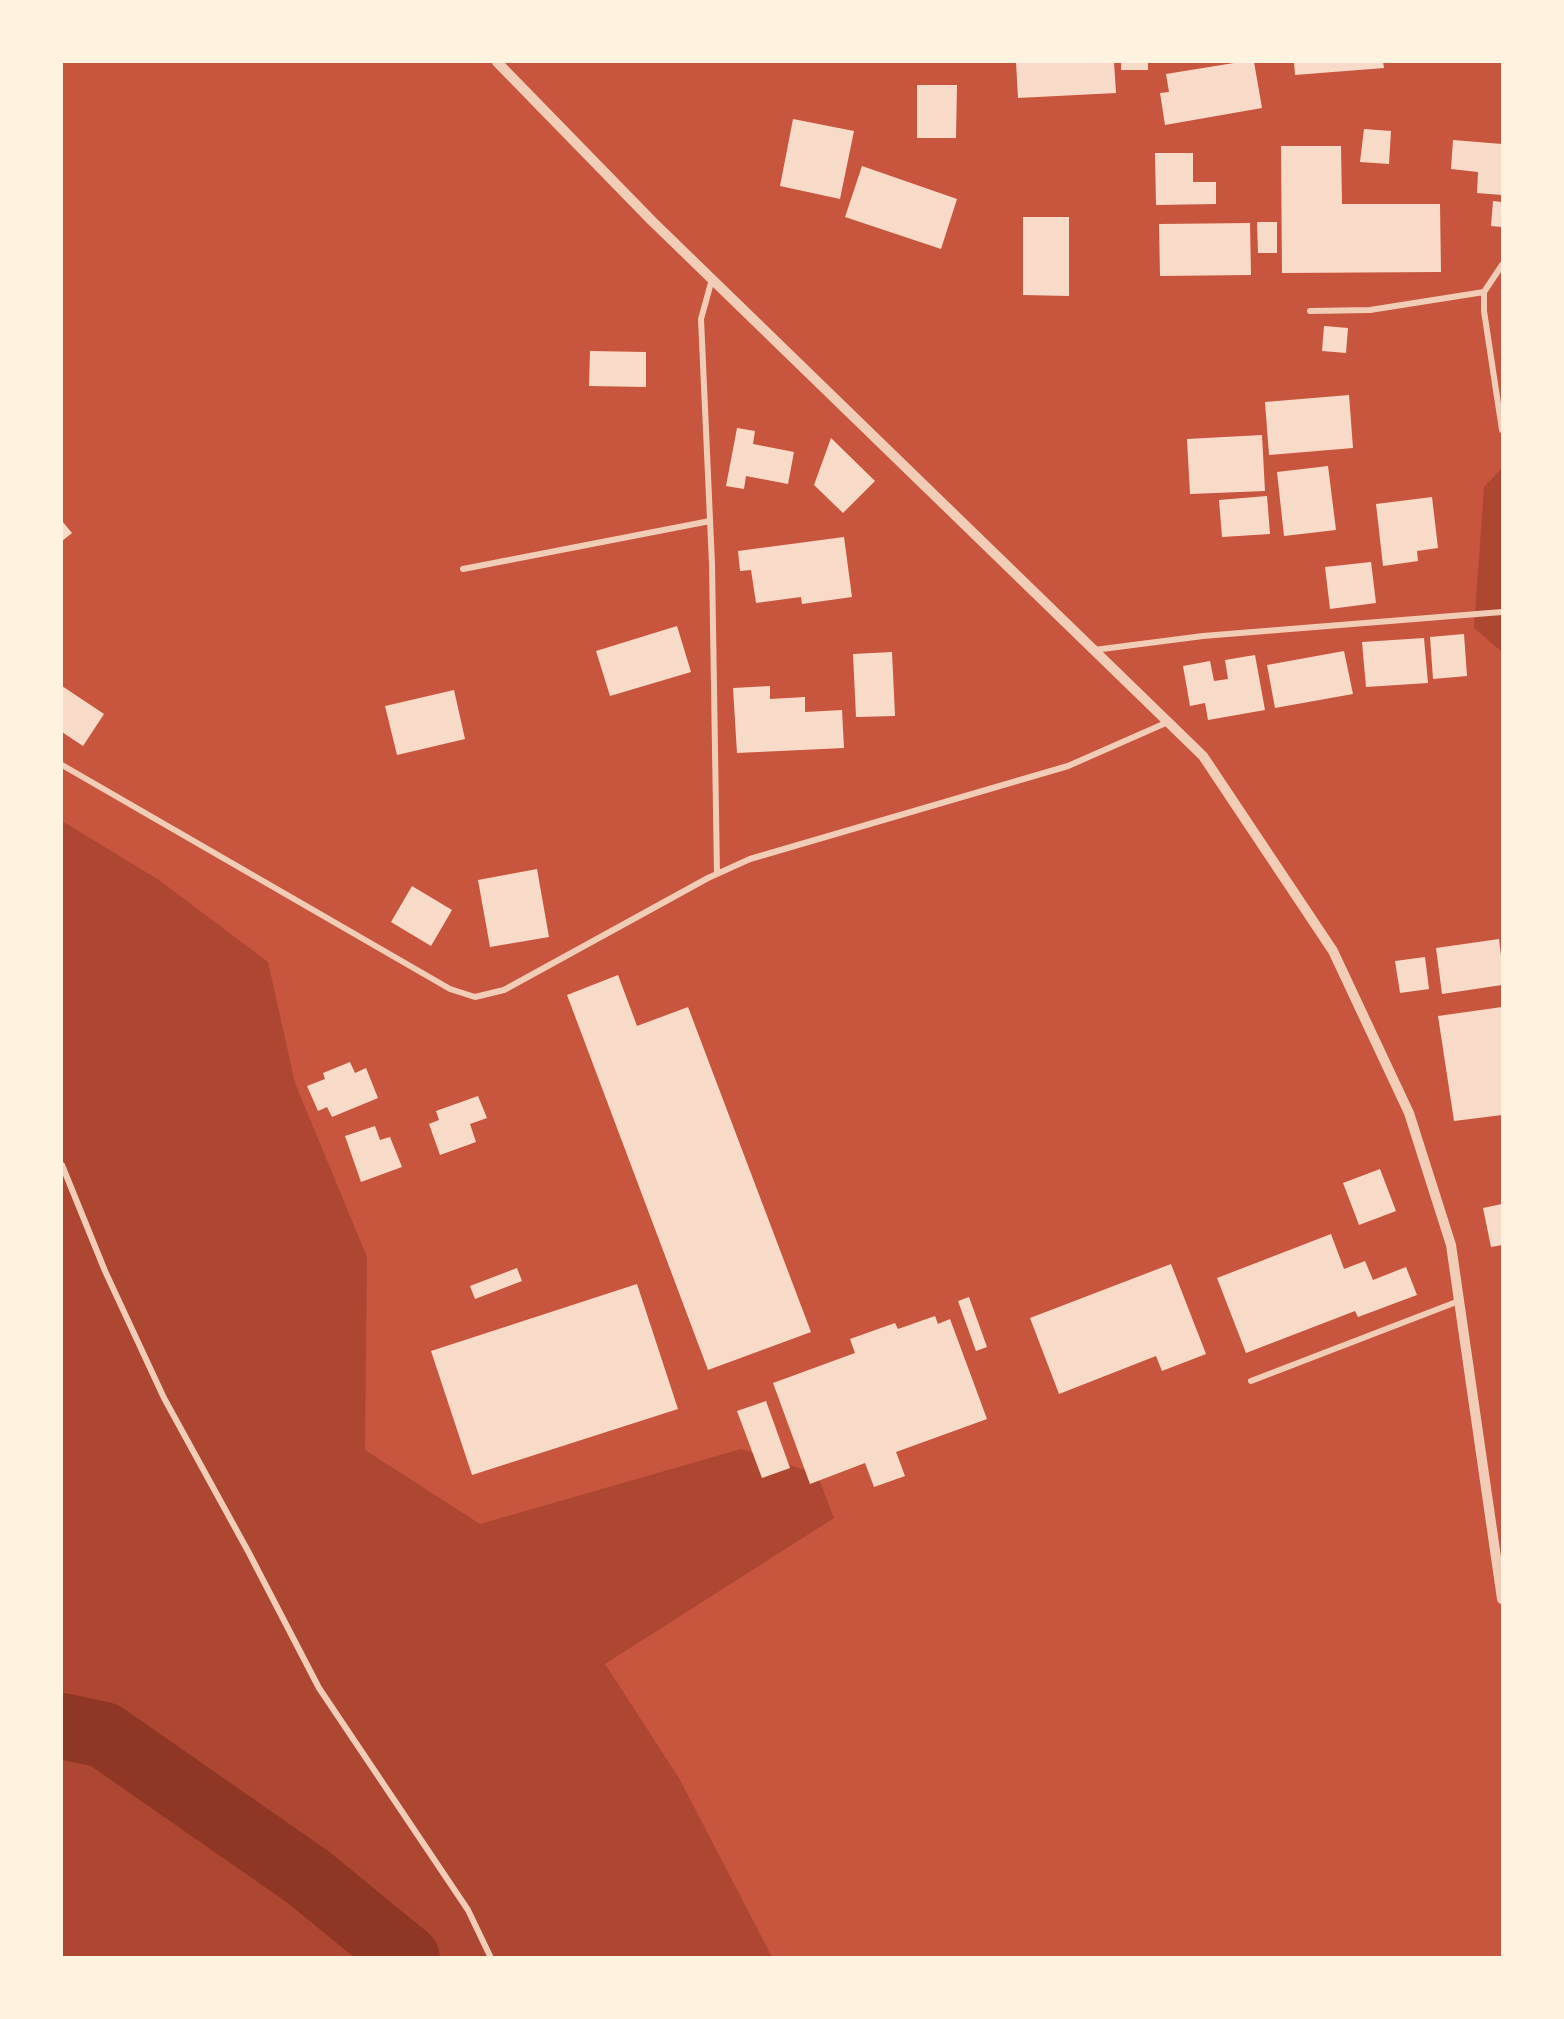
<!DOCTYPE html>
<style>
body{margin:0}
#map{position:relative;width:1564px;height:2019px;overflow:hidden;background:#c8553d;font-family:"DejaVu Sans",sans-serif}
canvas{display:block}
.frame{position:absolute;inset:0;border:63px solid #fff3e0;pointer-events:none}
</style>
<div id="map">
<canvas width="1564" height="2019"></canvas>
<div class="frame"></div>
</div>
<script>
const ctx = document.querySelector('canvas').getContext('2d');
ctx.lineJoin = 'round';
function fillPath(path, color) {
  ctx.fillStyle = color;
  ctx.fill(path, 'evenodd');
}
function shape(rows) {
  const path = new Path2D();
  for (const r of rows) {
    path.moveTo(r[0], r[1]);
    for (let i = 2; i < r.length; i += 2) path.lineTo(r[i], r[i + 1]);
  }
  return path;
}
function strokePath(path, color, width, dash) {
  ctx.strokeStyle = color;
  ctx.lineWidth = width;
  ctx.lineCap = dash ? 'butt' : 'round';
  ctx.setLineDash(dash || []);
  ctx.stroke(path);
}
const green = shape([
 [1502,468,1502,652,1474,628,1484,487],
 [62,821,159,880,268,962,295,1083,367,1257,365,1450,480,1524,741,1449,817,1474,834,1518,605,1664,679,1778,772,1957,62,1957]
]);
const river = shape([
 [62,1726,104,1735,308,1877,407,1958]
]);
const building = shape([
 [1016,62,1114,62,1116,93,1018,98],
 [1121,62,1148,62,1148,70,1121,70],
 [1240,62,1254,62,1262,108,1165,125,1160,93,1169,92,1166,74],
 [1294,62,1383,62,1384,68,1295,75],
 [917,85,957,85,956,138,917,138],
 [793,119,854,131,840,199,780,186],
 [1364,129,1391,131,1389,164,1360,162],
 [1453,140,1502,144,1502,195,1477,193,1478,172,1451,169],
 [1281,146,1341,146,1342,204,1440,204,1441,272,1282,273],
 [1155,153,1193,153,1193,182,1216,182,1216,204,1156,205],
 [862,166,957,199,941,249,845,217],
 [1493,201,1502,202,1502,227,1491,226],
 [1023,217,1069,217,1069,296,1023,295],
 [1257,222,1277,222,1277,253,1258,253],
 [1250,223,1251,275,1160,276,1159,224],
 [1324,326,1348,328,1346,353,1322,351],
 [590,351,646,352,646,387,589,386],
 [1349,395,1353,448,1269,455,1265,402],
 [737,428,755,431,753,444,794,452,788,484,746,476,744,489,726,486],
 [1262,435,1265,491,1190,494,1187,439],
 [831,438,875,481,843,513,814,485],
 [1328,466,1336,530,1284,536,1277,472],
 [1267,496,1270,534,1222,537,1219,500],
 [1432,497,1438,548,1417,551,1418,561,1383,566,1376,504],
 [62,521,72,533,62,541],
 [844,537,852,597,802,604,801,597,756,603,751,570,740,571,738,551],
 [1371,562,1376,603,1330,609,1325,567],
 [677,626,691,672,610,696,596,651],
 [1464,634,1467,676,1433,679,1430,637],
 [1424,638,1428,683,1366,687,1362,642],
 [1344,651,1353,694,1275,708,1267,665],
 [892,652,895,716,856,717,853,654],
 [1255,655,1265,710,1208,720,1205,703,1190,706,1183,666,1210,661,1214,681,1228,679,1225,660],
 [62,686,104,714,83,746,62,732],
 [770,686,770,699,805,697,805,712,842,710,844,748,737,753,733,688],
 [454,690,465,739,397,755,385,706],
 [537,869,549,937,490,947,478,880],
 [412,886,452,910,431,946,391,922],
 [1499,939,1502,964,1502,985,1442,994,1436,948],
 [1425,957,1429,989,1400,993,1395,961],
 [618,975,637,1026,688,1007,811,1332,708,1370,567,995],
 [1502,1007,1502,1115,1454,1121,1438,1016],
 [350,1062,355,1073,366,1068,378,1098,332,1117,327,1107,318,1111,307,1086,325,1079,323,1073],
 [478,1096,487,1118,470,1124,476,1142,440,1155,429,1124,439,1120,436,1111],
 [375,1126,380,1140,390,1137,402,1167,361,1182,345,1136],
 [1380,1169,1396,1211,1359,1225,1343,1183],
 [1502,1204,1502,1245,1491,1247,1483,1208],
 [1331,1234,1344,1269,1365,1261,1373,1280,1406,1267,1417,1295,1358,1317,1355,1311,1246,1353,1217,1278],
 [1171,1264,1206,1354,1162,1371,1156,1356,1059,1394,1030,1318],
 [517,1268,522,1281,475,1299,470,1286],
 [637,1284,678,1409,472,1475,431,1351],
 [969,1297,987,1347,976,1351,958,1301],
 [935,1316,938,1324,950,1319,987,1419,896,1452,905,1476,874,1487,865,1463,810,1484,773,1383,855,1353,850,1339,895,1323,898,1329],
 [766,1401,790,1468,762,1478,737,1411]
]);
const minor = shape([
 [1502,265,1484,292,1484,311,1502,430],
 [712,279,701,319,712,564,717,874],
 [1310,311,1370,310,1484,292],
 [463,569,710,521],
 [1094,650,1203,636,1502,612],
 [62,765,450,989,475,997,504,990,708,878,750,859,1068,766,1168,722],
 [62,1165,105,1271,164,1398,249,1553,319,1688,468,1910,491,1958],
 [1251,1381,1459,1301]
]);
const tertiary = shape([
 [497,62,652,221,1203,756,1333,951,1409,1113,1451,1245,1502,1599]
]);
fillPath(green, '#ae4732');
strokePath(river, '#8f3625', 66);
fillPath(building, '#f7dbc8');
strokePath(minor, '#f1ccb7', 6);
strokePath(tertiary, '#f1ccb7', 10);
</script>
